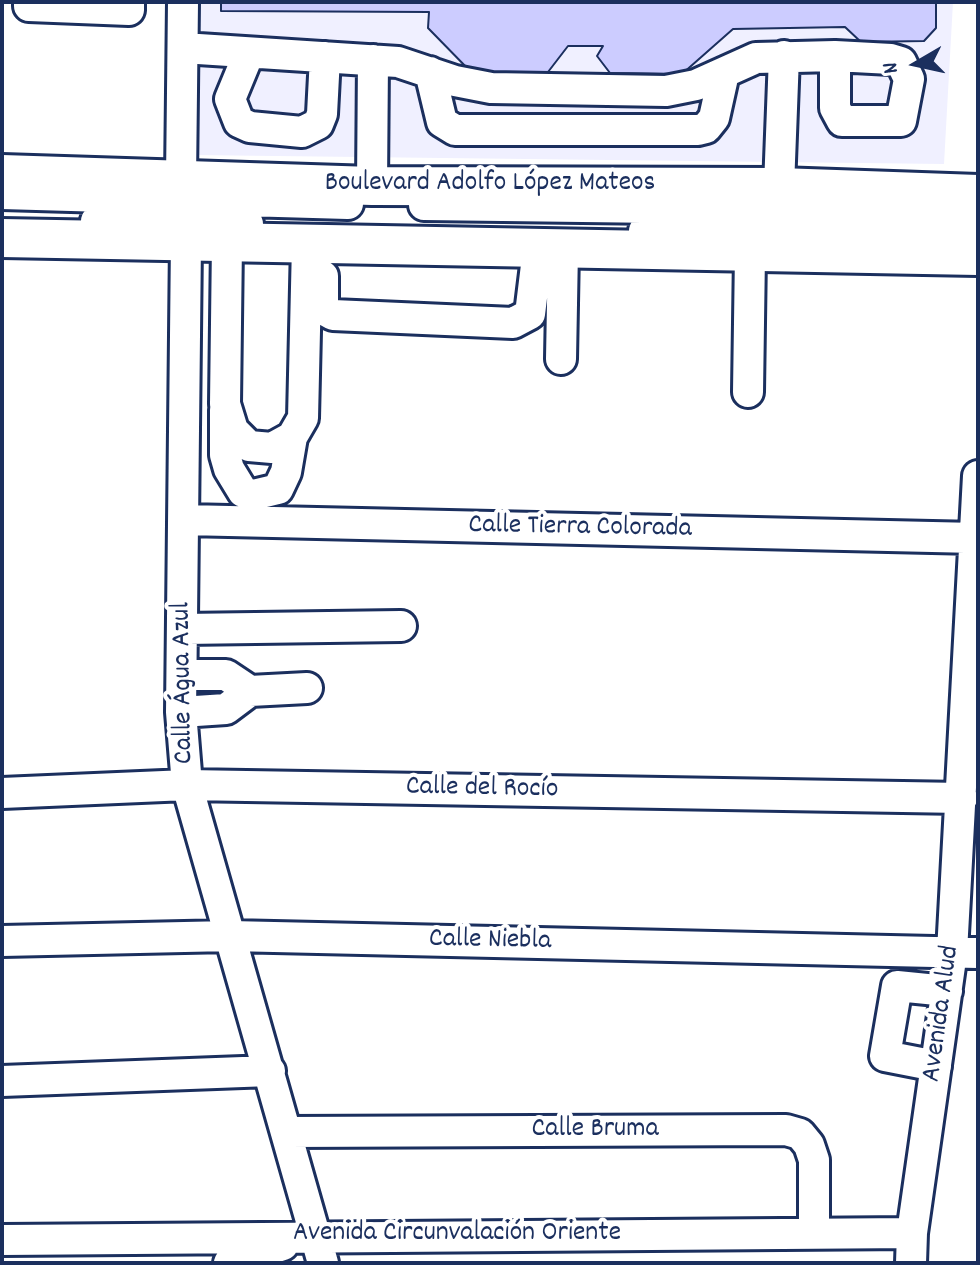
<!DOCTYPE html>
<meta charset="utf-8">
<style>
body{margin:0}
#map{position:relative;width:980px;height:1265px;overflow:hidden;background:#fff;font-family:Dekko,sans-serif}
canvas{display:block}
.frame{position:absolute;inset:0;border:4px solid #1b2f5e;pointer-events:none}
.north{position:absolute;left:876px;top:24px;width:80px;height:80px;-webkit-text-stroke:6px #fff;paint-order:stroke;rotate:261deg;font-size:22px;font-weight:700;line-height:32px;text-align:center;color:#1b2f5e}
.north::after{content:'';display:block;margin:auto;width:28px;height:36px;background:#1b2f5e;clip-path:polygon(50% 0,100% 100%,50% 72%,0 100%)}
</style>
<div id="map">
<canvas width="980" height="1265"></canvas>
<div class="frame"></div>
<div class="north">N</div>
</div>
<script>
const ctx = document.querySelector('canvas').getContext('2d');
ctx.lineJoin = 'round';
function fillPath(path, color) {
  ctx.fillStyle = color;
  ctx.fill(path, 'evenodd');
}
function shape(rows) {
  const path = new Path2D();
  for (const r of rows) {
    path.moveTo(r[0], r[1]);
    for (let i = 2; i < r.length; i += 2) path.lineTo(r[i], r[i + 1]);
  }
  return path;
}
function strokePath(path, color, width, dash) {
  ctx.strokeStyle = color;
  ctx.lineWidth = width;
  ctx.lineCap = dash ? 'butt' : 'round';
  ctx.setLineDash(dash || []);
  ctx.stroke(path);
}
function label(font, color, halo, rows, align = 'center') {
  ctx.font = font + ' Dekko,sans-serif';
  ctx.lineWidth = 8;
  ctx.setLineDash([]);
  ctx.textBaseline = 'middle';
  ctx.strokeStyle = halo;
  ctx.fillStyle = color;
  for (const [text, x, y, turn = 0] of rows) {
    ctx.save();
    ctx.translate(x, y);
    ctx.rotate((+turn || 0) * Math.PI / 180);
    ctx.textAlign = isNaN(turn) ? turn : align;
    if (halo) ctx.strokeText(text, 0, 0);
    ctx.fillText(text, 0, 0);
    ctx.restore();
  }
}
const built = shape([
 [193,2,953,2,944,164,192,155]
]);
const building = shape([
 [221,2,936,2,936,28,924,41,861,42,845,27,733,29,682,74,610,73,597,56,603,46,568,46,548,72,472,73,428,28,429,12,221,11,221,2]
]);
const minor = shape([
 [29,2,29,6,129,10,129,2],
 [183,2,181,180,186,241,181,712,187,785,323,1263],
 [183,48,398,62,455,81,491,88,666,91,696,85,756,58,835,56,891,59,901,62,909,79,901,121,842,121,835,108,835,56],
 [249,53,230,99,239,122,250,127,302,132,318,124,322,114,325,57],
 [430,72,442,122,455,130,698,130,706,128,714,118,724,73],
 [372,186,373,60],
 [779,187,784,56],
 [2,194,348,204],
 [424,205,978,212],
 [96,221,248,224],
 [644,231,978,235],
 [227,242,225,404,233,430,249,446,272,448,292,437,303,418,307,244],
 [323,276,323,304,324,310,333,315,513,323,530,314,538,249],
 [561,359,563,249],
 [748,392,750,253],
 [225,410,225,455,229,469,243,492,253,495,278,489,286,472,292,437],
 [185,520,976,538],
 [183,629,401,626],
 [250,691,307,688],
 [181,712,226,709,250,691,226,675,182,675],
 [2,793,187,785,962,798],
 [2,941,230,936,978,953],
 [936,1066,885,1056,897,986,947,991],
 [2,1081,270,1071],
 [287,1132,786,1130,800,1134,809,1145,814,1160,814,1233],
 [2,1240,912,1233],
 [229,1263,283,1245],
 [911,1263,912,1233,952,952,978,476]
]);
const major = shape([
 [2,174,372,186,779,187,978,194],
 [2,238,978,256]
]);
const streetNames = [
 ["Boulevard Adolfo López Mateos",490,185],
 ["Calle Tierra Colorada",580,529,1],
 ["Calle Água Azul",185,683,-91],
 ["Calle del Rocío",482,790,1],
 ["Calle Niebla",490,942,1],
 ["Avenida Alud",943,1014,-82],
 ["Calle Bruma",595,1131],
 ["Avenida Circunvalación Oriente",457,1235]
];
fillPath(built, '#f0f0ff');
fillPath(building, '#ccf');
strokePath(building, '#1b2f5e', 2);
strokePath(minor, '#1b2f5e', 36);
strokePath(major, '#1b2f5e', 44);
strokePath(minor, '#fff', 30);
strokePath(major, '#fff', 38);
label('28px', '#1b2f5e', '#fff', streetNames);
</script>
